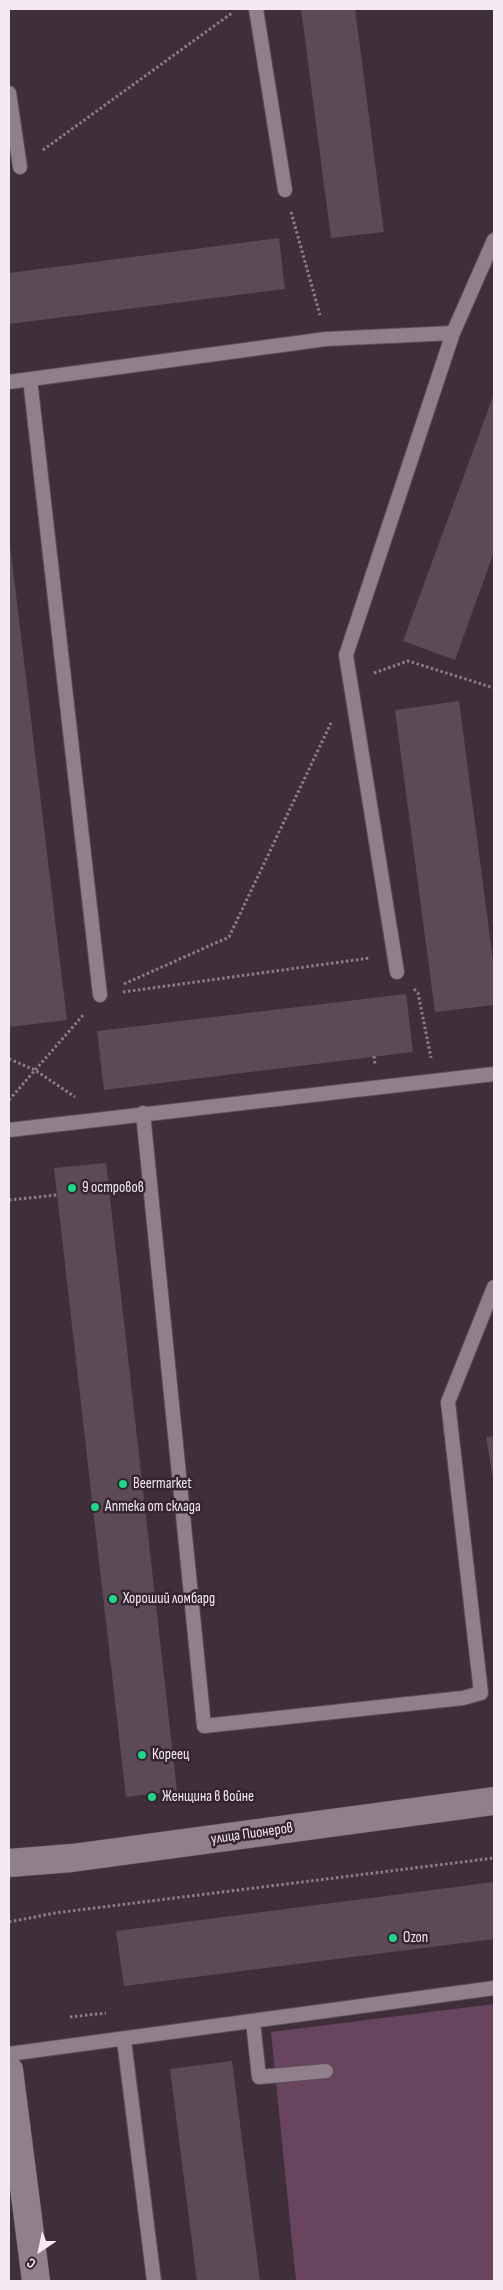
<!DOCTYPE html>
<meta charset="utf-8">
<style>
body{margin:0}
#map{position:relative;width:503px;height:2290px;overflow:hidden;background:#3e2f3a;font-family:"Sofia Sans Condensed",sans-serif}
canvas{display:block}
.frame{position:absolute;inset:0;border:10px solid #f5eaf1;pointer-events:none}
.north{position:absolute;left:15px;top:2225px;width:50px;height:50px;-webkit-text-stroke:4px #342530;paint-order:stroke;rotate:214deg;font-size:14px;font-weight:700;line-height:20px;text-align:center;color:#f5eaf1}
.north::after{content:'';display:block;margin:auto;width:18px;height:22px;background:#f5eaf1;clip-path:polygon(50% 0,100% 100%,50% 72%,0 100%)}
</style>
<div id="map">
<canvas width="503" height="2290"></canvas>
<div class="frame"></div>
<div class="north">С</div>
</div>
<script>
const ctx = document.querySelector('canvas').getContext('2d');
ctx.lineJoin = 'round';
function fillPath(path, color) {
  ctx.fillStyle = color;
  ctx.fill(path, 'evenodd');
}
function shape(rows) {
  const path = new Path2D();
  for (const r of rows) {
    path.moveTo(r[0], r[1]);
    for (let i = 2; i < r.length; i += 2) path.lineTo(r[i], r[i + 1]);
  }
  return path;
}
function strokePath(path, color, width, dash) {
  ctx.strokeStyle = color;
  ctx.lineWidth = width;
  ctx.lineCap = dash ? 'butt' : 'round';
  ctx.setLineDash(dash || []);
  ctx.stroke(path);
}
function label(font, color, halo, rows, align = 'center') {
  ctx.font = font + ' "Sofia Sans Condensed",sans-serif';
  ctx.lineWidth = 5;
  ctx.setLineDash([]);
  ctx.textBaseline = 'middle';
  ctx.strokeStyle = halo;
  ctx.fillStyle = color;
  for (const [text, x, y, turn = 0] of rows) {
    ctx.save();
    ctx.translate(x, y);
    ctx.rotate((+turn || 0) * Math.PI / 180);
    ctx.textAlign = isNaN(turn) ? turn : align;
    if (halo) ctx.strokeText(text, 0, 0);
    ctx.fillText(text, 0, 0);
    ctx.restore();
  }
}
const green = shape([
 [494,2004,494,2281,296,2281,271,2032]
]);
const building = shape([
 [301,9,355,9,384,232,331,238],
 [279,238,285,289,9,324,9,273],
 [494,394,494,552,455,660,403,641],
 [9,536,67,1020,9,1027],
 [459,701,494,968,494,1005,435,1012,395,710],
 [406,994,413,1052,104,1090,97,1031],
 [106,1163,177,1791,126,1797,54,1168],
 [494,1436,494,1479,493,1479,486,1437],
 [494,1882,494,1939,124,1986,116,1931],
 [232,2061,260,2281,197,2281,170,2069]
]);
const path = shape([
 [43,150,232,13],
 [291,212,320,315],
 [374,673,408,661,494,688],
 [124,984,229,937,331,723],
 [414,989,418,993,431,1058],
 [123,992,370,958],
 [374,1056,375,1064],
 [9,1059,35,1070,75,1097],
 [9,1100,84,1014],
 [9,1200,57,1195],
 [9,1922,55,1913,494,1858],
 [70,2017,106,2013]
]);
const lane = shape([
 [256,9,285,190],
 [9,93,20,167],
 [30,379,100,995],
 [9,382,326,339,453,333],
 [397,972,346,655,453,333,494,240],
 [143,1113,204,1726,463,1698,481,1693,448,1402,494,1287],
 [9,1130,494,1074],
 [253,2022,259,2077,326,2071],
 [124,2040,154,2281],
 [9,2054,494,1988]
]);
const street = shape([
 [9,1863,72,1858,494,1801]
]);
const secondary = shape([
 [9,2070,36,2281]
]);
const markers = [
 [72,1188,5,"#1cd988"],
 [123,1484,5,"#1cd988"],
 [95,1507,5,"#1cd988"],
 [113,1599,5,"#1cd988"],
 [142,1755,5,"#1cd988"],
 [152,1797,5,"#1cd988"],
 [393,1938,5,"#1cd988"]
];
const poiNames = [
 ["9 островов",82,1188],
 ["Beermarket",133,1484],
 ["Аптека от склада",105,1507],
 ["Хороший ломбард",123,1599],
 ["Кореец",152,1755],
 ["Женщина в войне",162,1797],
 ["Ozon",403,1938]
];
const streetNames = [
 ["улица Пионеров",252,1834,-8]
];
fillPath(green, '#68445e');
fillPath(building, '#5c4b57');
strokePath(lane, '#5b4e57', 16);
strokePath(street, '#5b4e57', 29);
strokePath(secondary, '#5b4e57', 29);
strokePath(path, '#8b7e87', 3, [2.5, 2.5]);
strokePath(lane, '#917f8b', 14);
strokePath(street, '#917f8b', 28);
strokePath(secondary, '#917f8b', 28);
for (const [x, y, r, color] of markers) {
  const dot = new Path2D();
  dot.arc(x, y, r, 0, 2 * Math.PI);
  ctx.fillStyle = color;
  ctx.fill(dot);
  strokePath(dot, '#342530', 2);
}
label('15px', '#f5eaf1', '#342530', poiNames, 'left');
label('15px', '#f5eaf1', '#342530', streetNames);
</script>
